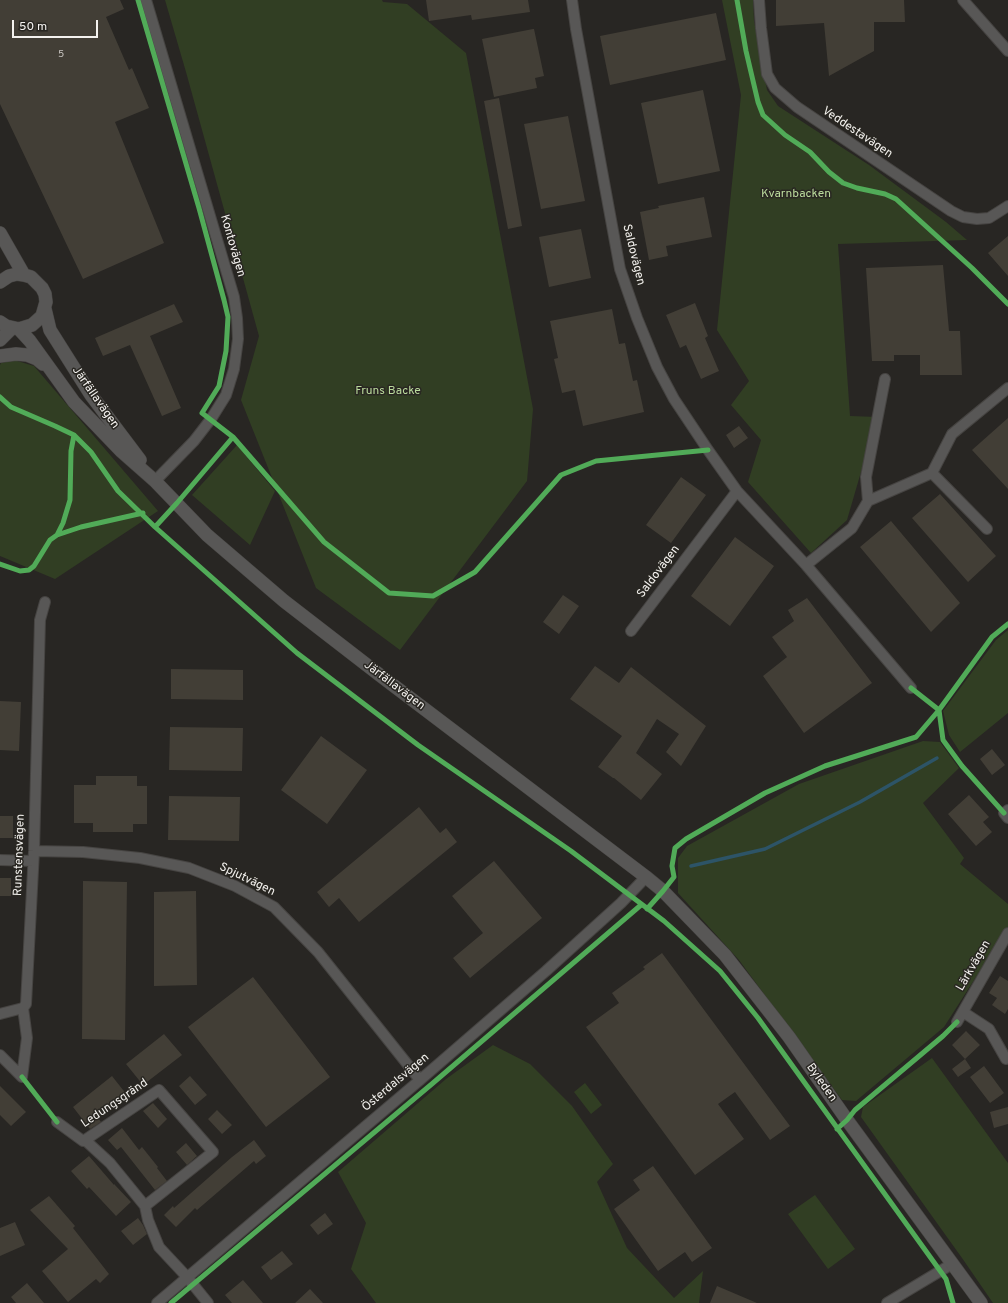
<!DOCTYPE html>
<meta charset="utf-8">
<style>
body{margin:0}
#map{position:relative;width:1008px;height:1303px;overflow:hidden;background:#282623;font-family:Overpass,sans-serif}
canvas{display:block}
.scale{position:absolute;left:12px;top:20px;width:86px;height:18px;box-sizing:border-box;border:2px solid #f4f2ef;border-top:0;padding-left:5px;font-size:12px;line-height:14px;white-space:nowrap;color:#f4f2ef;-webkit-text-stroke:3px #292722;paint-order:stroke}
</style>
<div id="map">
<canvas width="1008" height="1303"></canvas>
<div class="scale">50 m</div>
</div>
<script>
const ctx = document.querySelector('canvas').getContext('2d');
ctx.lineJoin = 'round';
function fillPath(path, color) {
  ctx.fillStyle = color;
  ctx.fill(path, 'evenodd');
}
function shape(rows) {
  const path = new Path2D();
  for (const r of rows) {
    path.moveTo(r[0], r[1]);
    for (let i = 2; i < r.length; i += 2) path.lineTo(r[i], r[i + 1]);
  }
  return path;
}
function strokePath(path, color, width, dash) {
  ctx.strokeStyle = color;
  ctx.lineWidth = width;
  ctx.lineCap = dash ? 'butt' : 'round';
  ctx.setLineDash(dash || []);
  ctx.stroke(path);
}
function label(font, color, halo, rows, align = 'center') {
  ctx.font = font + ' Overpass,sans-serif';
  ctx.lineWidth = 3;
  ctx.setLineDash([]);
  ctx.textBaseline = 'middle';
  ctx.strokeStyle = halo;
  ctx.fillStyle = color;
  for (const [text, x, y, turn = 0] of rows) {
    ctx.save();
    ctx.translate(x, y);
    ctx.rotate((+turn || 0) * Math.PI / 180);
    ctx.textAlign = isNaN(turn) ? turn : align;
    if (halo) ctx.strokeText(text, 0, 0);
    ctx.fillText(text, 0, 0);
    ctx.restore();
  }
}
const green = shape([
 [165,0,382,0,383,2,407,4,466,53,533,409,527,481,400,650,316,588,241,400,259,336,186,72],
 [722,0,753,0,754,21,767,90,778,106,869,165,946,222,967,240,838,244,850,416,877,417,847,520,811,553,748,482,761,440,731,405,749,381,717,330,741,95],
 [14,360,34,366,158,511,55,579,0,556,0,365,1,363],
 [237,445,275,491,250,545,192,495],
 [1008,630,1008,713,960,752,949,735,943,711,996,640],
 [923,741,940,742,959,768,923,803,964,858,960,864,1008,904,1008,927,944,1027,856,1101,842,1100,739,960,678,893,678,858,687,846,799,784],
 [493,1045,530,1064,572,1106,613,1164,597,1182,627,1248,674,1298,703,1271,699,1303,376,1303,351,1269,366,1223,338,1172,446,1079],
 [932,1058,1008,1163,1008,1303,993,1303,962,1258,861,1117,863,1107],
 [585,1083,602,1105,591,1114,574,1092],
 [815,1195,855,1249,828,1269,788,1214]
]);
const stream = shape([
 [691,866,765,849,860,802,937,758]
]);
const building = shape([
 [0,0,120,0,124,9,106,17,129,70,132,68,149,108,115,122,164,243,83,279,0,104],
 [426,0,528,0,530,12,472,20,471,15,429,21],
 [776,0,904,0,905,22,874,22,874,51,829,76,824,23,776,26],
 [716,13,726,60,610,85,600,36],
 [533,29,534,29,544,76,535,78,537,88,494,97,482,39],
 [703,90,720,171,658,184,641,103],
 [499,98,522,226,508,229,484,101],
 [568,116,585,201,541,209,524,124],
 [704,197,712,237,666,246,668,256,649,260,640,212,659,208,658,206],
 [581,229,591,278,549,287,539,237],
 [1008,236,1008,276,988,253],
 [943,265,949,331,960,331,962,375,920,375,920,355,894,355,894,361,872,361,866,268],
 [695,303,708,336,705,338,719,371,701,379,686,345,680,348,666,315],
 [174,304,183,322,150,336,181,408,162,416,130,345,103,356,95,338],
 [612,309,619,344,625,343,633,381,637,380,644,412,583,426,575,390,562,393,554,359,558,358,550,321],
 [1008,418,1008,489,972,450],
 [739,426,748,438,734,448,726,435],
 [681,477,706,495,671,543,646,525],
 [940,494,996,556,968,582,912,518],
 [891,521,960,603,931,632,860,547],
 [735,537,774,566,730,626,691,596],
 [563,595,579,606,559,634,543,622],
 [807,598,872,683,804,733,763,676,787,657,772,637,794,621,788,610],
 [595,666,619,683,631,667,706,726,681,766,666,752,679,734,657,719,636,753,662,774,641,800,614,778,613,778,598,767,622,736,570,699],
 [171,669,243,670,243,700,171,699],
 [0,701,21,702,19,751,0,750],
 [170,727,243,728,242,771,169,770],
 [321,736,367,770,327,824,281,790],
 [992,749,1005,765,992,775,980,759],
 [96,776,137,776,137,786,147,786,147,824,133,824,133,832,93,832,93,823,74,823,74,785,96,785],
 [969,795,989,817,983,822,992,832,976,846,948,814],
 [169,796,240,797,239,841,168,840],
 [419,807,440,833,446,828,457,842,359,922,339,898,329,907,317,892],
 [0,816,13,816,13,838,0,838],
 [494,861,542,918,470,978,453,958,483,933,452,896],
 [0,878,11,878,11,896,0,896],
 [83,881,127,882,125,1040,82,1039],
 [196,891,197,985,154,986,154,892],
 [662,953,790,1126,770,1140,735,1092,718,1104,744,1139,695,1175,586,1027,619,1003,612,993,645,969,643,967],
 [1000,976,1008,981,1008,1009,1005,1014,992,1005,997,998,989,993],
 [253,977,330,1077,266,1127,188,1027],
 [966,1031,980,1045,965,1059,952,1045],
 [164,1034,182,1055,143,1085,126,1064],
 [965,1059,971,1068,958,1077,952,1069],
 [984,1066,1004,1093,990,1103,970,1077],
 [112,1076,127,1095,98,1118,101,1122,90,1129,73,1107],
 [190,1076,207,1095,195,1105,179,1086],
 [0,1086,26,1112,11,1126,0,1115],
 [153,1103,167,1119,158,1128,143,1111],
 [1008,1107,1008,1124,994,1128,990,1112],
 [217,1110,232,1125,222,1134,208,1119],
 [122,1128,139,1150,142,1147,158,1167,157,1168,167,1181,155,1190,121,1147,117,1150,108,1140],
 [254,1140,266,1156,256,1164,254,1161,197,1210,195,1208,176,1227,164,1215,173,1206,174,1208,232,1157],
 [186,1143,197,1156,187,1165,176,1152],
 [89,1156,114,1185,114,1184,131,1202,116,1216,89,1187,87,1189,71,1171],
 [653,1166,712,1248,692,1262,685,1252,658,1271,614,1209,640,1190,633,1180],
 [49,1196,75,1226,73,1228,109,1274,100,1283,96,1279,68,1302,42,1271,68,1249,30,1210],
 [325,1213,333,1224,318,1235,310,1225],
 [138,1218,143,1225,147,1234,133,1245,121,1231],
 [15,1222,25,1245,0,1256,0,1228],
 [282,1251,293,1264,271,1280,261,1267],
 [243,1280,263,1303,232,1303,225,1295],
 [27,1283,44,1303,16,1303,11,1297],
 [717,1286,757,1303,710,1303],
 [310,1289,323,1303,295,1303]
]);
const minor = shape([
 [146,0,234,297,237,318,238,339,234,369,226,395,211,419,194,441,155,481],
 [572,0,576,29,620,269,637,318,657,367,674,399,708,450,737,491,806,565,911,688],
 [759,0,761,28,767,74,775,88,797,107,951,211,963,217,977,219,989,218,1008,206],
 [963,0,1008,51],
 [932,473,952,434,1008,388],
 [868,501,932,473,987,529],
 [868,501,866,477,885,379],
 [806,565,852,528,868,501],
 [631,631,737,491],
 [1008,810,1004,813,1008,818],
 [34,851,83,852,140,858,189,868,235,886,274,907,318,952,420,1080],
 [0,860,33,861],
 [963,1012,989,1029,1006,1059],
 [0,1014,23,1008],
 [957,1022,1008,933],
 [0,1055,22,1077],
 [22,1077,27,1038,23,1008,26,1004,34,851,40,620,45,602],
 [57,1122,83,1141,85,1140,110,1163,145,1206,148,1220,159,1247,187,1277,208,1303],
 [85,1140,159,1090,213,1152,145,1206],
 [157,1303,420,1080,546,971,621,903,646,877],
 [887,1303,952,1264]
]);
const tertiary = shape([
 [0,233,24,275],
 [0,282,9,276,17,274,24,275,31,277,42,288,45,294,46,302,42,316,32,325,19,329,6,326,0,322],
 [45,309,50,330,91,395,140,460],
 [19,329,30,341,74,402,121,451,155,481,207,535,284,601,381,676,646,877,663,891,725,955,789,1037,847,1120,981,1303],
 [0,340,12,328],
 [0,356,16,354,27,355,37,359,43,364]
]);
const cycleway = shape([
 [138,0,199,208,224,300,228,317,226,351,219,386,202,413,233,437,324,542,389,593,433,596,475,572,561,475,596,461,708,450],
 [737,0,746,51,758,102,763,115,785,135,810,152,829,172,843,183,857,188,885,194,896,199,972,268,1008,304],
 [0,397,11,407,55,426,74,435,91,452,118,491,155,527,297,653,418,745,571,851,664,921,720,971,758,1018,946,1279,953,1303],
 [155,527,177,503,233,437],
 [57,535,63,523,70,500,71,451,74,435],
 [0,564,20,571,29,570,34,566,50,540,57,535,81,527,143,513],
 [911,688,939,710,943,740,962,766,1004,813],
 [647,909,663,891,674,877,672,866,675,848,686,839,765,793,825,766,916,737,939,710,992,637,1008,624],
 [22,1077,57,1122],
 [837,1129,847,1120,855,1110,943,1036,957,1022],
 [171,1303,433,1083,641,905]
]);
const numberNames = [
 ["5",61,55]
];
const streetNames = [
 ["Veddestavägen",857,133,34],
 ["Kontovägen",232,246,74],
 ["Saldovägen",633,255,76],
 ["Järfällavägen",95,398,55],
 ["Saldovägen",659,572,-53],
 ["Järfällavägen",394,686,37],
 ["Runstensvägen",20,855,-88],
 ["Spjutvägen",247,880,26],
 ["Lärkvägen",974,966,-60],
 ["Österdalsvägen",396,1083,-40],
 ["Byleden",821,1083,55],
 ["Ledungsgränd",115,1104,-34]
];
const parkNames = [
 ["Kvarnbacken",796,195],
 ["Fruns Backe",388,392]
];
fillPath(green, '#313e23');
strokePath(stream, '#2d5467', 3.5);
fillPath(building, '#423e36');
strokePath(minor, '#464442', 12);
strokePath(tertiary, '#464442', 14);
strokePath(minor, '#585756', 10);
strokePath(tertiary, '#585756', 13);
strokePath(cycleway, '#51ab58', 5);
label('10px', '#c8c5c1', null, numberNames);
label('12px', '#f4f2ef', '#292722', streetNames);
label('12px', '#bada9c', '#292722', parkNames);
</script>
